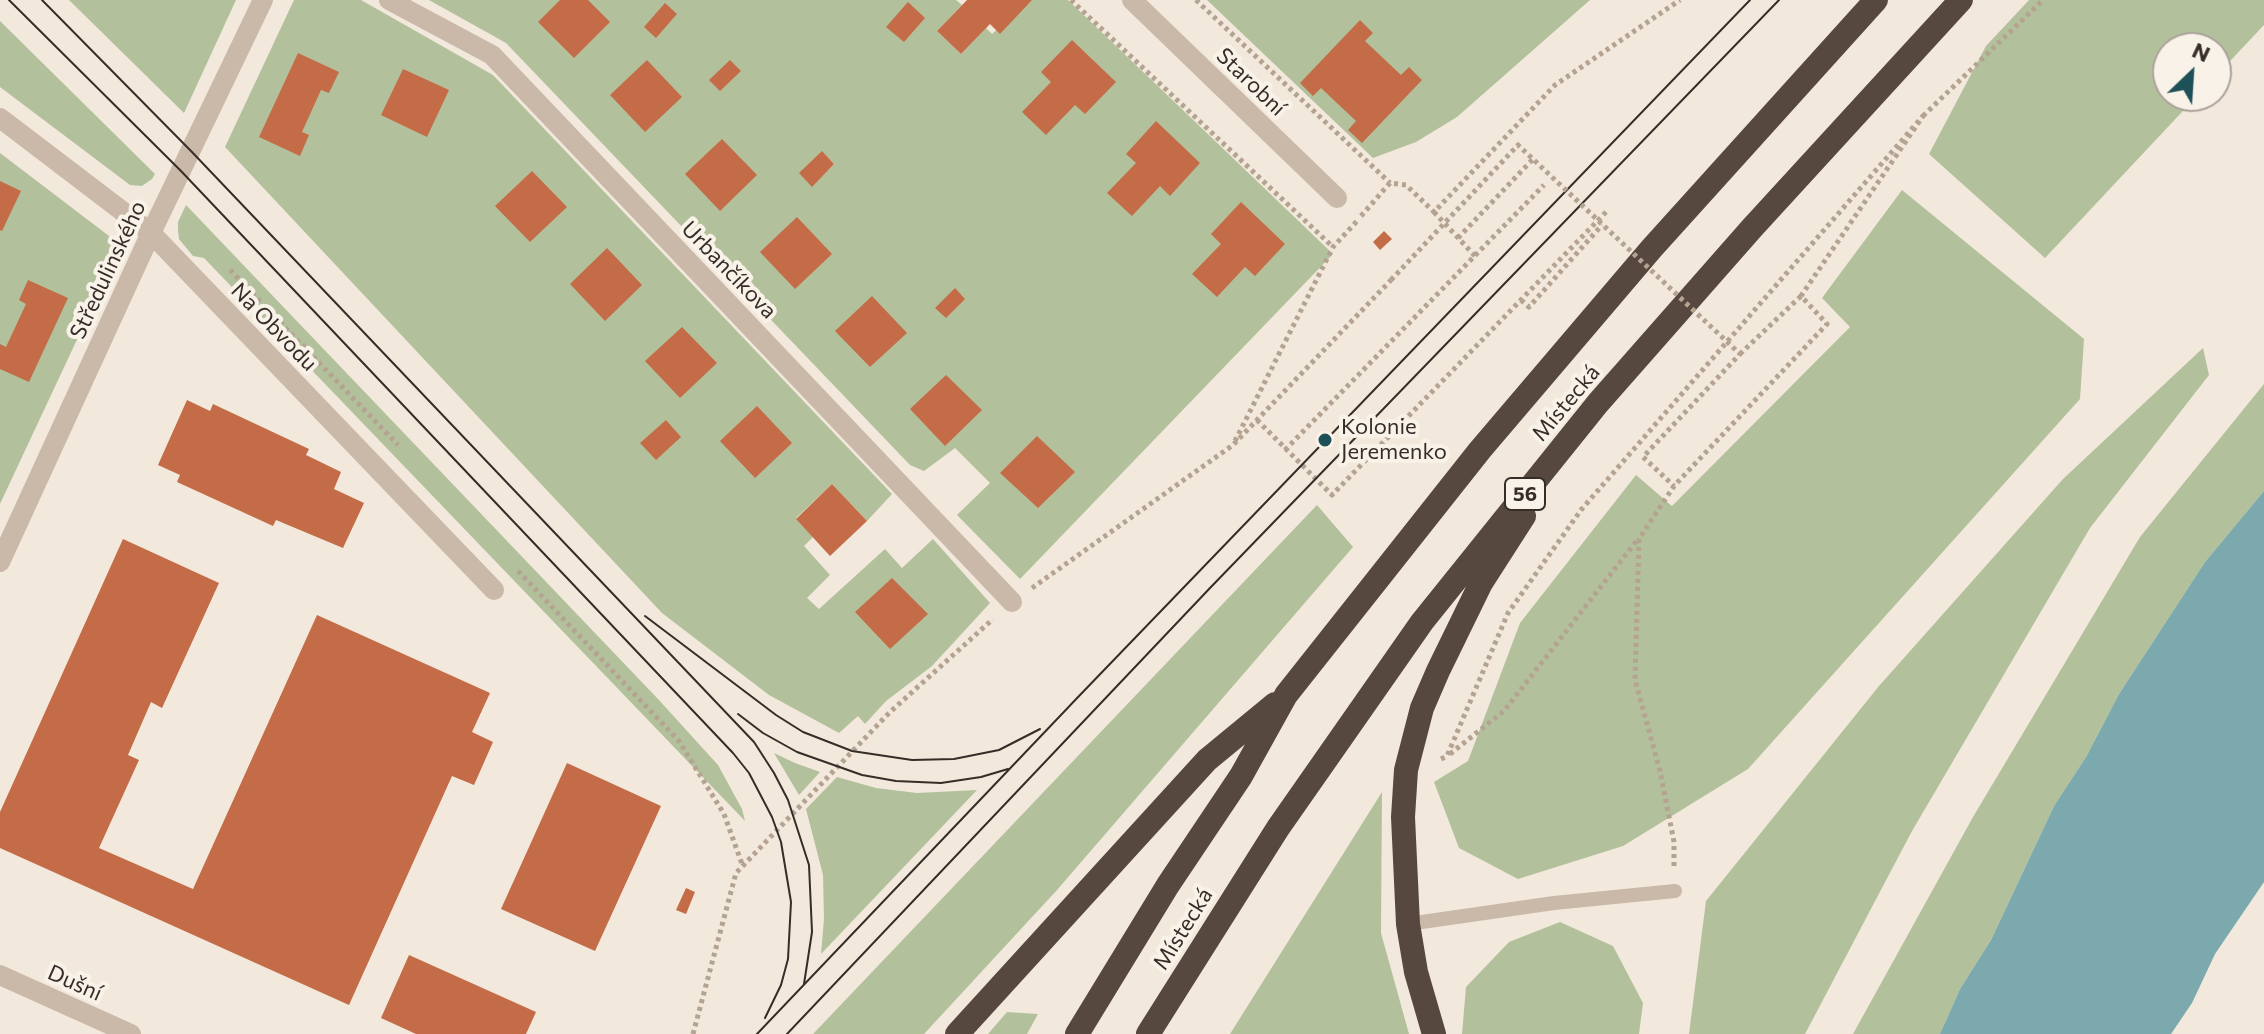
<!DOCTYPE html>
<meta charset="utf-8">
<style>
body{margin:0}
#map{position:relative;width:2264px;height:1034px;overflow:hidden;background:#f2e8dc;font-family:Commissioner,sans-serif}
canvas{display:block}
.north{position:absolute;left:2152px;top:32px;width:80px;height:80px;box-sizing:border-box;background:#f9f2e8;border:2px solid #aba39b;border-radius:50%;rotate:25deg;font-size:22px;font-weight:700;line-height:32px;text-align:center;color:#362d28}
.north::after{content:'';display:block;margin:auto;width:28px;height:36px;background:#1e5057;clip-path:polygon(50% 0,100% 100%,50% 72%,0 100%)}
</style>
<div id="map">
<canvas width="2264" height="1034"></canvas>
<div class="north">N</div>
</div>
<script>
const ctx = document.querySelector('canvas').getContext('2d');
ctx.lineJoin = 'round';
function fillPath(path, color) {
  ctx.fillStyle = color;
  ctx.fill(path, 'evenodd');
}
function shape(rows) {
  const path = new Path2D();
  for (const r of rows) {
    path.moveTo(r[0], r[1]);
    for (let i = 2; i < r.length; i += 2) path.lineTo(r[i], r[i + 1]);
  }
  return path;
}
function strokePath(path, color, width, dash) {
  ctx.strokeStyle = color;
  ctx.lineWidth = width;
  ctx.lineCap = dash ? 'butt' : 'round';
  ctx.setLineDash(dash || []);
  ctx.stroke(path);
}
function label(font, color, halo, rows, align = 'center') {
  ctx.font = font + ' Commissioner,sans-serif';
  ctx.lineWidth = 8;
  ctx.setLineDash([]);
  ctx.textBaseline = 'middle';
  ctx.strokeStyle = halo;
  ctx.fillStyle = color;
  for (const [text, x, y, turn = 0] of rows) {
    ctx.save();
    ctx.translate(x, y);
    ctx.rotate((+turn || 0) * Math.PI / 180);
    ctx.textAlign = isNaN(turn) ? turn : align;
    if (halo) ctx.strokeText(text, 0, 0);
    ctx.fillText(text, 0, 0);
    ctx.restore();
  }
}
const green = shape([
 [69,0,236,0,184,113],
 [294,0,361,0,493,75,892,494,867,521,832,484,796,518,813,537,804,546,830,575,807,598,819,609,885,549,902,568,933,539,990,603,932,666,886,701,865,724,858,716,839,733,769,695,662,613,225,147],
 [429,0,956,0,962,5,937,31,961,54,986,28,992,34,1030,0,1068,0,1333,254,1020,579,957,515,990,483,955,448,924,471,910,465,506,43],
 [822,152,834,164,812,186,800,173],
 [1207,0,1590,0,1457,117,1416,142,1373,158],
 [2029,0,2264,0,2264,25,2216,76,2216,48,2168,48,2168,96,2197,96,2045,258,1929,154,1986,46],
 [0,21,155,174,152,179,142,186,130,185,0,87],
 [0,153,113,239,118,252,0,504],
 [1902,190,2084,339,2080,399,1748,769,1623,846,1518,879,1459,848,1434,782,1468,761,1520,623,1636,475,1672,506,1850,327,1822,298],
 [186,205,658,699,718,765,742,809,745,821,204,258,193,256,179,239,178,230,178,222],
 [2203,348,2209,375,2090,528,1912,831,1805,1034,1689,1034,1706,901,1879,686,2063,479],
 [2264,384,2264,491,2205,562,2119,694,2086,757,2054,806,1991,940,1960,989,1940,1034,1853,1034,1973,817,2140,537],
 [1317,505,1353,547,1057,890,924,1034,813,1034],
 [774,753,795,763,820,772,799,795],
 [837,777,876,788,917,793,977,790,821,954,824,919,823,875,806,809],
 [1382,792,1381,933,1409,1034,1230,1034],
 [1560,922,1613,946,1643,1003,1639,1034,1462,1034,1466,987,1509,942],
 [1007,1012,1038,1014,1027,1034,988,1034]
]);
const water = shape([
 [2264,491,2264,882,2215,954,2192,1003,2171,1034,1940,1034,1960,989,1991,940,2054,806,2086,757,2119,694,2205,562]
]);
const building = shape([
 [560,0,588,0,610,22,574,58,538,22],
 [967,0,1032,0,1000,34,990,24,961,54,937,31],
 [908,2,925,18,904,42,886,27],
 [665,3,677,14,656,38,644,27],
 [1360,20,1373,33,1365,41,1401,75,1409,67,1422,80,1362,143,1348,130,1356,121,1321,88,1313,96,1300,83],
 [1072,40,1116,82,1085,114,1075,105,1046,135,1022,112,1051,82,1041,72],
 [298,53,339,72,329,93,321,90,302,132,309,135,300,156,259,137],
 [647,60,682,97,645,132,610,95],
 [730,60,741,71,720,91,709,80],
 [403,69,449,90,427,137,381,115],
 [1156,121,1200,163,1170,196,1160,186,1132,216,1107,193,1136,163,1126,154],
 [722,139,757,175,720,211,685,174],
 [822,151,834,164,812,187,799,173],
 [532,171,567,207,530,242,495,206],
 [0,181,21,191,2,231,0,230],
 [1241,202,1285,244,1255,276,1245,267,1217,297,1192,274,1221,244,1211,234],
 [797,217,832,254,795,289,760,252],
 [1384,231,1392,239,1380,250,1373,242],
 [607,248,642,285,605,321,570,284],
 [28,280,68,298,29,382,0,369,0,344,6,347,26,304,19,300],
 [955,288,965,299,946,318,935,308],
 [872,296,907,333,870,367,835,331],
 [682,327,717,363,680,398,645,361],
 [946,375,982,410,945,446,910,409],
 [187,400,210,411,213,404,309,449,306,455,341,472,334,489,364,503,343,548,276,520,273,526,177,482,180,475,158,465],
 [757,406,792,443,755,478,720,441],
 [666,420,681,437,656,460,640,443],
 [1037,436,1075,472,1038,508,1000,473],
 [832,484,867,521,830,556,796,519],
 [123,539,219,583,162,708,151,702,128,755,139,760,99,848,193,889,317,615,490,693,472,732,493,742,474,785,452,776,349,1005,0,848,0,812],
 [892,578,928,614,890,649,855,612],
 [567,763,661,806,595,951,501,909],
 [686,888,695,892,686,914,676,910],
 [409,955,536,1012,526,1034,416,1034,381,1018]
]);
const path = shape([
 [1071,0,1333,247],
 [1196,0,1390,183],
 [1923,116,2043,0],
 [1434,212,1475,256],
 [1361,216,1390,183,1406,185,1434,212,1555,85,1680,0],
 [1458,238,1533,159],
 [230,270,398,445],
 [1521,300,1529,307,1602,225],
 [1740,354,1801,296],
 [1257,420,1332,495,1607,211],
 [1235,441,1333,247,1358,220],
 [1285,450,1544,185],
 [518,571,679,741,724,814,742,864],
 [1032,588,1233,445,1391,280],
 [1450,754,1504,711,1638,539],
 [1441,759,1447,756,1508,613,1581,510,1923,116,1801,296,1827,324,1674,486,1639,539,1635,680,1660,771,1674,842,1674,869],
 [693,1034,736,873,889,713,993,619]
]);
const lane = shape([
 [1408,924,1554,903,1675,891]
]);
const street = shape([
 [389,0,492,55,1012,602],
 [1132,0,1337,198],
 [0,118,151,233,494,590],
 [0,562,151,233,263,0],
 [0,975,131,1034]
]);
const highway = shape([
 [957,1034,1207,760,1275,704],
 [1077,1034,1168,885,1241,776,1286,695,1480,450,1652,248,1876,0],
 [1148,1034,1278,828,1422,622,1598,403,1752,228,1961,0],
 [1434,1034,1416,972,1408,924,1403,817,1406,770,1422,708,1438,671,1481,583,1524,516]
]);
const tram = shape([
 [9,0,181,171,733,753,749,773,772,817,781,842,791,902,788,959,781,985,765,1018],
 [42,0,191,151,754,742,774,773,788,800,809,865,812,932,804,984],
 [645,616,776,715,803,732,852,751,912,760,954,759,999,750,1040,729],
 [738,714,763,733,797,752,862,775,896,781,941,783,981,777,1008,769],
 [757,1034,1080,695,1750,0],
 [787,1034,1210,588,1779,0]
]);
const pathBridge = shape([
 [1391,280,1518,145,1740,354,1643,457,1674,486]
]);
const markers = [
 [1325,440,8,"#1e5057"]
];
const shields = [
 [1525,494,40]
];
const shieldNames = [
 ["56",1525,494]
];
const streetNames = [
 ["Starobní",1251,82,44],
 ["Středulinského",108,270,-65],
 ["Urbančíkova",729,270,46],
 ["Na Obvodu",274,327,46],
 ["Místecká",1566,403,-50],
 ["Místecká",1183,929,-58],
 ["Dušní",75,983,24]
];
const poiNames = [
 ["Kolonie",1341,427],
 ["Jeremenko",1341,452]
];
fillPath(green, '#b2c19c');
fillPath(water, '#7ba9ae');
fillPath(building, '#c46c47');
strokePath(path, '#b5a392', 5, [4, 4]);
strokePath(lane, '#cab9a8', 14);
strokePath(street, '#cab9a8', 20);
strokePath(highway, '#57483f', 24);
strokePath(tram, '#362d28', 2);
strokePath(pathBridge, '#b5a392', 5, [4, 4]);
for (const [x, y, r, color] of markers) {
  const dot = new Path2D();
  dot.arc(x, y, r, 0, 2 * Math.PI);
  ctx.fillStyle = color;
  ctx.fill(dot);
  strokePath(dot, '#f9f2e8', 3);
}
for (const [x, y, w] of shields) {
  const box = new Path2D();
  box.roundRect(x - w / 2, y - 16, w, 32, 6);
  ctx.fillStyle = '#f9f2e8';
  ctx.fill(box);
  strokePath(box, '#362d28', 2);
}
label('bold 20px', '#362d28', null, shieldNames);
label('22px', '#362d28', '#f9f2e8', streetNames);
label('22px', '#362d28', '#f9f2e8', poiNames, 'left');
</script>
